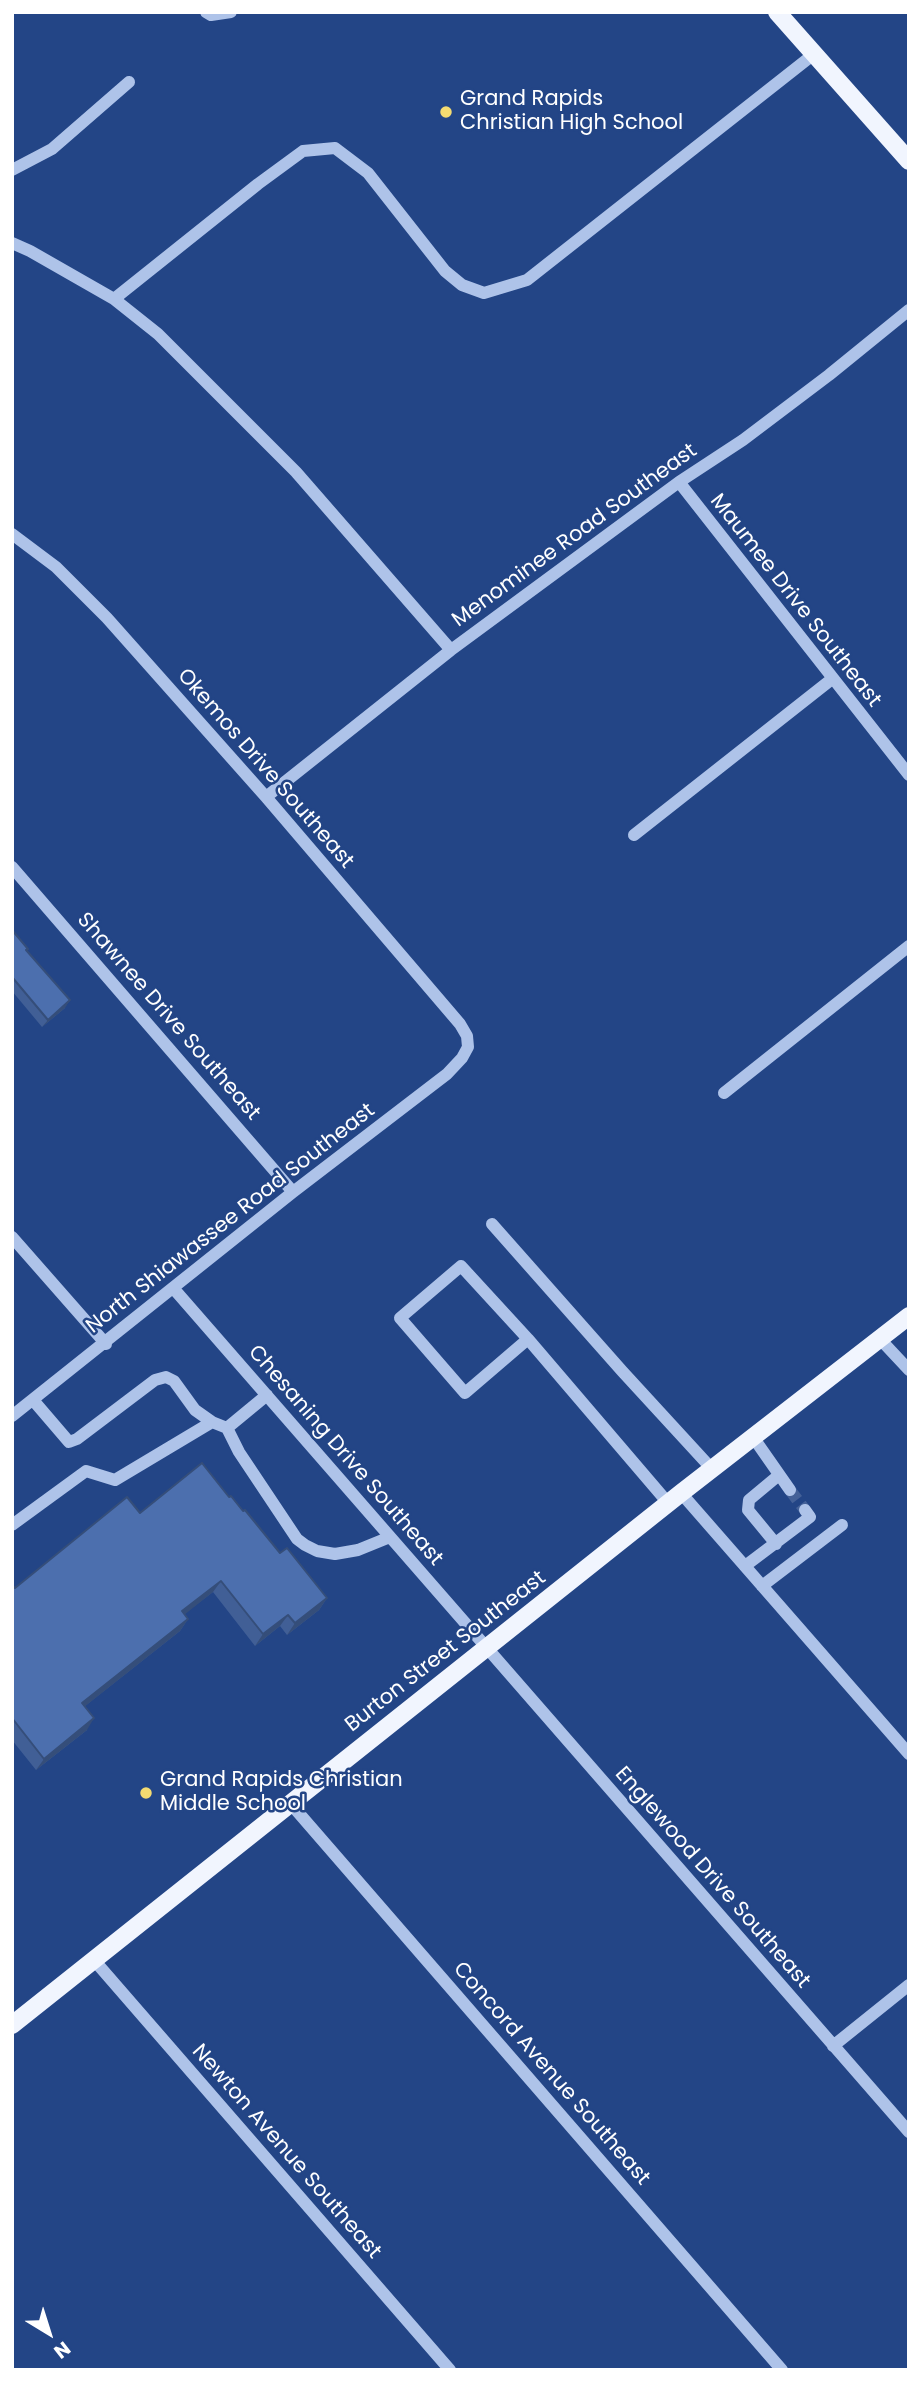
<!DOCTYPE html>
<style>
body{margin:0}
#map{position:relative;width:921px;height:2382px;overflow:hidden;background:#234586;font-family:Poppins,sans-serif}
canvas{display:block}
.frame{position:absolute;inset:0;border:14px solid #fff;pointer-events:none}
.north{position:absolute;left:14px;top:2298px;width:70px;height:70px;-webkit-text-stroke:5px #234586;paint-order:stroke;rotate:142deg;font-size:19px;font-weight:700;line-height:28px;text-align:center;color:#fff}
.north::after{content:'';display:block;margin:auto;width:24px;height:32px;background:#fff;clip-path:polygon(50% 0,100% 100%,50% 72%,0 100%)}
</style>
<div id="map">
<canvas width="921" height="2382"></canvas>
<div class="frame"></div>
<div class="north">N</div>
</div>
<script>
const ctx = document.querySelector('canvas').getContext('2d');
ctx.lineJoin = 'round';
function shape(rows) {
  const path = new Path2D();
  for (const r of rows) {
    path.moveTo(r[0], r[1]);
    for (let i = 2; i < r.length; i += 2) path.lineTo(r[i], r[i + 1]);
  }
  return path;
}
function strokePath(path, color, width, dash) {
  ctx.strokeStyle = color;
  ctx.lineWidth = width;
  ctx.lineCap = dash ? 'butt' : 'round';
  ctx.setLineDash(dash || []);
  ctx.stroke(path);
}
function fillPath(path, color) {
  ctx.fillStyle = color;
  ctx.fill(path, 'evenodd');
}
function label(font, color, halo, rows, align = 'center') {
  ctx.font = font + ' Poppins,sans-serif';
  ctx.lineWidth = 5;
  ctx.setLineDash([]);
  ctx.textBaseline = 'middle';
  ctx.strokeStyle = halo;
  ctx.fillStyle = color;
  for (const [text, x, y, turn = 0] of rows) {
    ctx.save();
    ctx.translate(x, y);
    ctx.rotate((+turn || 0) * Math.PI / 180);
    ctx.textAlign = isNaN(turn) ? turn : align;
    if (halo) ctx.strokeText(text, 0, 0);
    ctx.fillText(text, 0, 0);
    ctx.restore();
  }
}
const minorTunnel = shape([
 [790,1490,805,1510]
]);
const minor = shape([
 [206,12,211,15,231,12],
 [12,170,52,149,129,82],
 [12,243,30,251,114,299,158,334,296,472,451,650],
 [114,299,258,184,303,151,335,148,368,173,445,271,462,285,484,293,527,280,814,54],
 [679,482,909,775],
 [12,534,56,567,107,618,266,797,460,1024,467,1036,468,1047,462,1058,447,1074,293,1192,12,1416],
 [266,797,451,650,679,482,743,440,829,375,909,310],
 [634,835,832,679],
 [12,867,293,1192],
 [724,1093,909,946],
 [492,1224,622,1371,712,1469],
 [12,1237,106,1344],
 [174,1289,909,2132],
 [528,1339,461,1266,400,1318,465,1393,528,1339,669,1504],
 [880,1339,909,1370],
 [33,1400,69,1442,77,1439,155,1380,166,1377,174,1381,195,1410,212,1422],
 [227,1428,267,1395],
 [753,1437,790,1490],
 [681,1493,909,1754],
 [12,1525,86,1471,115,1480,212,1422,227,1428,239,1452,297,1539,305,1545,317,1551,335,1554,358,1550,390,1537],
 [776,1544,748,1510,749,1500,779,1475],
 [745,1566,810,1517,805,1510],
 [762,1586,842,1525],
 [290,1803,782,2370],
 [94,1960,450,2370],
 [833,2046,909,1985]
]);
const major = shape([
 [777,12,909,161],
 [12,2025,681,1493,909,1316]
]);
const wall = shape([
 [12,930,65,1008,42,1027,12,991],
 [229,1497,280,1553,327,1598,319,1610,287,1635,280,1626,255,1646,213,1592,184,1614,188,1619,180,1631,85,1706,87,1730,36,1770,12,1740,12,1585,15,1588,140,1513]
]);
const shadedWall = shape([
 [70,1000,65,1008,42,1027,48,1020],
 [221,1581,213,1592,174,1623,182,1611],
 [327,1598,319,1610,287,1635,295,1623],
 [288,1615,280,1626,255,1646,263,1634],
 [188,1619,180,1631,74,1715,82,1703],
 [94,1718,87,1730,36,1770,44,1759]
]);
const building = shape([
 [12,930,28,949,26,950,70,1000,48,1020,12,977,12,930],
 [202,1463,229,1497,231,1496,243,1511,245,1510,280,1553,287,1548,327,1598,295,1623,288,1615,263,1634,221,1581,182,1611,188,1619,82,1703,94,1718,44,1759,12,1718,12,1585,15,1588,127,1497,140,1513,202,1463]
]);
const markers = [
 [446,112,7,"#f4db71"],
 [146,1793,7,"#f4db71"]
];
const poiNames = [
 ["Grand Rapids",460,100],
 ["Christian High School",460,124],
 ["Grand Rapids Christian",160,1781],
 ["Middle School",160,1805]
];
const streetNames = [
 ["Menominee Road Southeast",575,536,-36],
 ["Maumee Drive Southeast",795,601,52],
 ["Okemos Drive Southeast",265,769,49],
 ["Shawnee Drive Southeast",168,1017,49],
 ["North Shiawassee Road Southeast",231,1219,-38],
 ["Chesaning Drive Southeast",345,1456,49],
 ["Burton Street Southeast",446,1652,-38],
 ["Englewood Drive Southeast",712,1878,49],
 ["Concord Avenue Southeast",551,2074,49],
 ["Newton Avenue Southeast",286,2152,49]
];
strokePath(minorTunnel, '#446198', 12, [12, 6]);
strokePath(minor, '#aec3e9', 12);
strokePath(major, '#f1f5fe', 18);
fillPath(wall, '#415f96');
fillPath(shadedWall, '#354e7a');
fillPath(building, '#4c6fae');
strokePath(building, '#354e7a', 2);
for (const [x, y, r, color] of markers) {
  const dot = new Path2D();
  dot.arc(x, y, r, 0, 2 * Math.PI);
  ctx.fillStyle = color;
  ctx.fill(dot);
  strokePath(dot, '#234586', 2.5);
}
label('21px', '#fff', '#234586', poiNames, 'left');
label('21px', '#fff', '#234586', streetNames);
</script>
